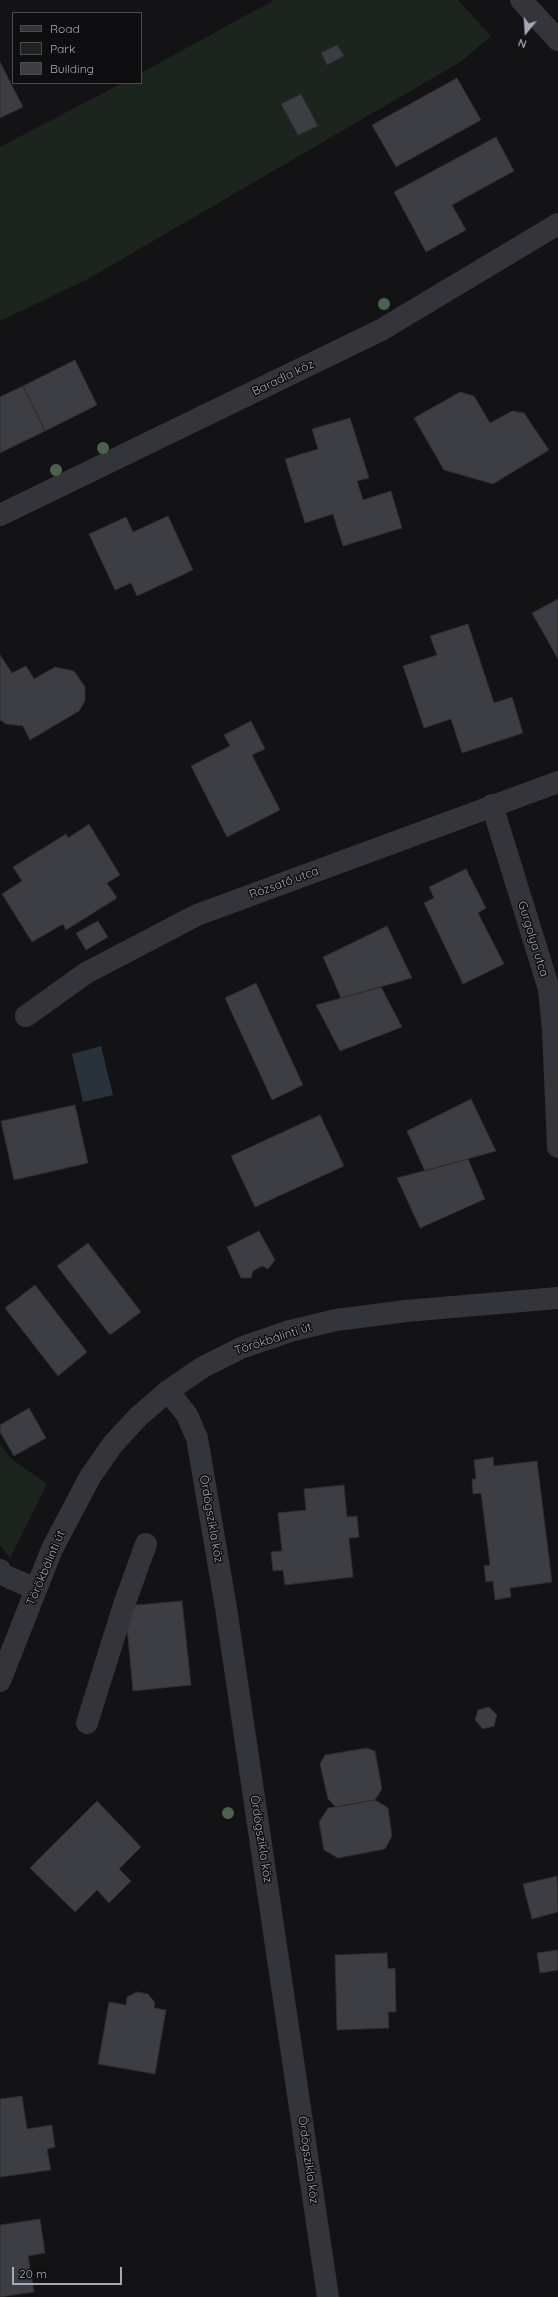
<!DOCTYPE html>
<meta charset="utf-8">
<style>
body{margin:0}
#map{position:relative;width:558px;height:2297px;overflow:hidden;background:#131315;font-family:Quicksand,sans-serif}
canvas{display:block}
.legend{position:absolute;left:12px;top:12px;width:130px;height:72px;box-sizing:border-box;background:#0e0e10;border:1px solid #4a4c53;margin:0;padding:5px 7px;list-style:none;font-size:12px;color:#a4a9b7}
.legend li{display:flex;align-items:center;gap:8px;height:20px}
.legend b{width:20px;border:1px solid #4a4c53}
.north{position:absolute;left:506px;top:12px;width:40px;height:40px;-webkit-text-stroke:3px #0e0e10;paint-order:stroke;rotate:198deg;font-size:11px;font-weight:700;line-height:16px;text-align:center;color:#a4a9b7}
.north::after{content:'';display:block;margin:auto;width:14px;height:18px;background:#a4a9b7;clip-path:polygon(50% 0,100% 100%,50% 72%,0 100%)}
.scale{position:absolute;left:12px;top:2267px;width:110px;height:18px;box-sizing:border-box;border:2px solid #a4a9b7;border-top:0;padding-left:5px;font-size:12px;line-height:14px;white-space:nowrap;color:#a4a9b7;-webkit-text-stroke:3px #0e0e10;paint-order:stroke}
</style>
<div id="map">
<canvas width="558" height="2297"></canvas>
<ul class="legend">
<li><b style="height:5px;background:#34353b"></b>Road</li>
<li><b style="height:11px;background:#1b241d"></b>Park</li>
<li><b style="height:11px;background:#3d3e43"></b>Building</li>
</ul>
<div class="north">N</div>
<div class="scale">20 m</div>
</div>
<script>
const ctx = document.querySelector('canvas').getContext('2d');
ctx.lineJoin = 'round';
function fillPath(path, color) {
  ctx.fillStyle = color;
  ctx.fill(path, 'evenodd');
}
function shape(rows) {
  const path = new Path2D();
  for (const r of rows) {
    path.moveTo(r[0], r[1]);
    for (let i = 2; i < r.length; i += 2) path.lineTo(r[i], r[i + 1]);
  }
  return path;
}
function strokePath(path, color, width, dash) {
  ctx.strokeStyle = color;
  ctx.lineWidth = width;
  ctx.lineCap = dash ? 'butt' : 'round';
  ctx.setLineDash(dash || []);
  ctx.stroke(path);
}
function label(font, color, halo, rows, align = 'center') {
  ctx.font = font + ' Quicksand,sans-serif';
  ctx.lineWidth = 3;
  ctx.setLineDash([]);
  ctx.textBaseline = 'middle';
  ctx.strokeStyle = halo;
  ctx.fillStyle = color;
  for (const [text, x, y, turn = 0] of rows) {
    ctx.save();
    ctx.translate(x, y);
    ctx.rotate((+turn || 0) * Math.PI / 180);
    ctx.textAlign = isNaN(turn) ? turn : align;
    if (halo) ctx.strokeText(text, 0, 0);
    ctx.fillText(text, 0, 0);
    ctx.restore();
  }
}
const green = shape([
 [274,0,458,0,491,36,462,61,88,279,0,321,0,147,122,83,141,83,141,73],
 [0,1443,10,1458,47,1484,10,1558,0,1545]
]);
const water = shape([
 [101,1046,113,1095,83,1102,72,1054]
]);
const building = shape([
 [337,45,344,56,327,65,321,53,337,45],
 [0,62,23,107,0,118,0,62],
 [457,78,481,120,396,167,372,125,457,78],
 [301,94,318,126,298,135,281,104,301,94],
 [496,137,514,171,452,205,466,230,426,252,394,192,496,137],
 [75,360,97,405,45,431,23,386,75,360],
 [23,386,45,431,0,453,0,397,23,386],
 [460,392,474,396,490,423,512,411,524,413,549,450,493,484,444,470,414,418,460,392],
 [350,418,369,478,357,481,363,500,391,491,402,528,343,546,333,514,305,523,285,459,318,449,312,429,350,418],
 [168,516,193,570,137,596,131,583,115,590,89,534,126,517,133,532,168,516],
 [558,599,558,659,532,613,558,599],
 [468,624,494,703,512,697,523,733,462,753,451,719,424,728,403,666,437,655,430,636,468,624],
 [0,655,12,673,26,666,34,679,55,667,74,671,85,687,85,701,79,711,30,740,23,726,6,724,0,720,0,655],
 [251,721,265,749,252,755,280,810,227,837,191,766,230,746,224,735,251,721],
 [89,824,120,875,107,883,117,898,66,930,63,924,32,942,2,894,22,881,13,867,66,834,68,838,89,824],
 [466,869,486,908,478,913,504,964,463,984,424,903,434,898,429,887,466,869],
 [98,921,108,937,86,950,76,933,98,921],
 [387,926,412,978,341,998,323,957,387,926],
 [256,983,303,1085,272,1100,225,998,256,983],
 [381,987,402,1027,340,1051,316,1005,381,987],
 [471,1099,496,1151,425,1171,407,1131,471,1099],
 [75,1105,88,1163,14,1180,1,1121,75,1105],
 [320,1115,344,1166,255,1207,231,1156,320,1115],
 [468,1159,485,1199,420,1228,397,1178,468,1159],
 [259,1231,275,1260,268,1269,262,1266,253,1271,251,1278,241,1278,227,1247,259,1231],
 [88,1243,141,1312,110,1335,57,1266,88,1243],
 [35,1285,87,1352,58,1376,5,1308,35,1285],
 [29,1408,46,1438,14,1456,0,1432,0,1425,29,1408],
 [493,1457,494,1466,537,1461,552,1582,510,1588,511,1597,495,1600,493,1581,486,1582,484,1566,490,1565,481,1493,473,1494,472,1479,476,1479,474,1460,493,1457],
 [344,1485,347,1517,357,1516,359,1537,349,1538,353,1577,285,1585,283,1570,273,1571,271,1552,282,1551,278,1513,306,1510,304,1489,344,1485],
 [182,1601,191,1685,133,1691,125,1606,182,1601],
 [489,1707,497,1715,494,1726,483,1729,475,1720,478,1710,489,1707],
 [367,1748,375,1751,382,1789,375,1800,336,1807,328,1799,320,1764,325,1755,367,1748],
 [375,1800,388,1808,392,1836,385,1849,338,1858,324,1850,319,1822,328,1808,375,1800],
 [97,1801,141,1847,119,1869,131,1881,109,1903,97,1890,75,1912,30,1868,97,1801],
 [557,1876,558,1912,532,1919,523,1884,557,1876],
 [558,1950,558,1970,540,1973,537,1953,558,1950],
 [387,1953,388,1969,395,1968,396,2012,388,2012,389,2028,337,2030,335,1955,387,1953],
 [137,1992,148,1994,155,2003,154,2008,166,2010,155,2074,98,2064,109,2002,126,2005,127,1997,137,1992],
 [22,2096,27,2129,52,2125,55,2147,47,2149,51,2170,0,2177,0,2099,22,2096],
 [40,2219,45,2253,28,2256,34,2292,0,2297,0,2225,40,2219]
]);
const minor = shape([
 [521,0,558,40],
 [0,515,381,330,558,224],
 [492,805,549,989,553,1030,558,1147],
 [26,1016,86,973,197,915,558,782],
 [168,1391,187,1415,197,1438,226,1608,328,2297],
 [0,1570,2,1574,10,1578,36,1589],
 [0,1681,52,1549,90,1477,113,1444,139,1416,168,1391,203,1367,243,1347,290,1331,336,1320,406,1311,558,1298],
 [87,1723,124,1605,146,1544]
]);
const trees = [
 [384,304],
 [103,448],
 [56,470],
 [228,1813]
];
const streetNames = [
 ["Baradla köz",283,378,-26],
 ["Rózsatő utca",284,883,-20],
 ["Gurgolya utca",533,939,73],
 ["Törökbálinti út",273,1339,-18],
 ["Ördögszikla köz",211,1519,80],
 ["Törökbálinti út",46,1568,-67],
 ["Ördögszikla köz",261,1839,81],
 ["Ördögszikla köz",308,2160,82]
];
fillPath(green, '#1b241d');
fillPath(water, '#29323a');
fillPath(building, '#3d3e43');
strokePath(building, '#2d2d32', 1);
strokePath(minor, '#34353b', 22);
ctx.fillStyle = '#4b624e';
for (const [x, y] of trees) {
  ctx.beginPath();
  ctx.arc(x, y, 6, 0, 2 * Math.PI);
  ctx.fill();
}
label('12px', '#a4a9b7', '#0e0e10', streetNames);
</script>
